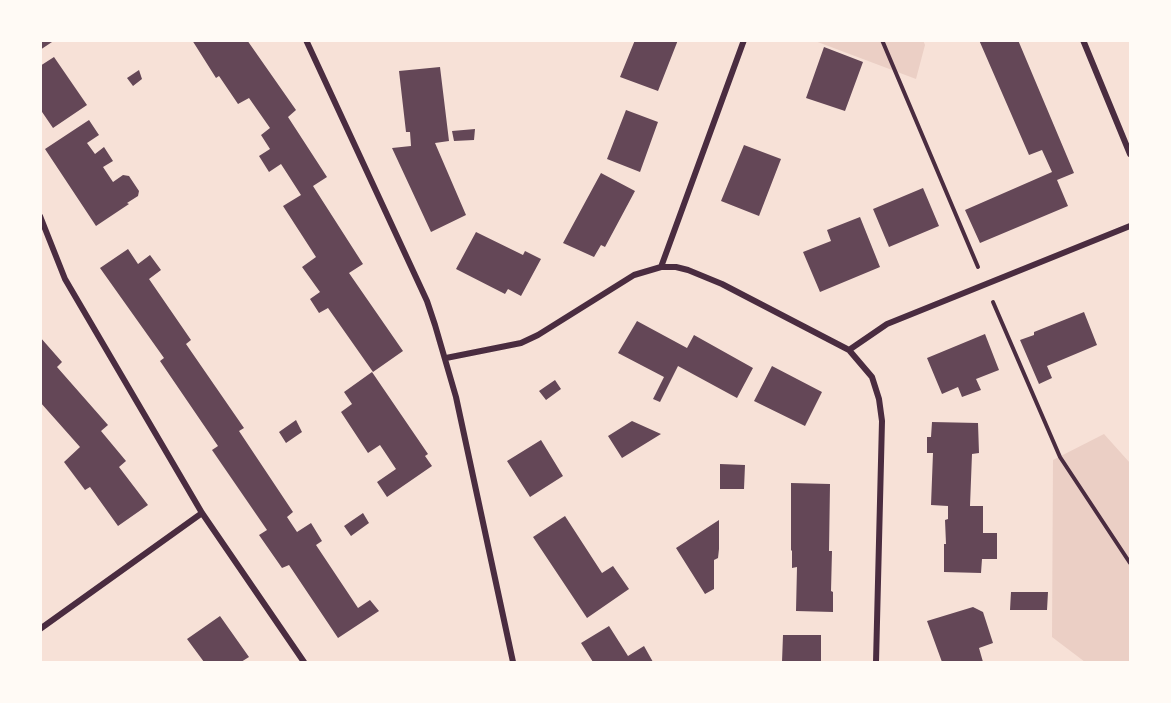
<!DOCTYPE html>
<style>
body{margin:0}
#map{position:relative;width:1171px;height:703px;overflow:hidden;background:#f7e1d7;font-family:Barlow,sans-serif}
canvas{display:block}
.frame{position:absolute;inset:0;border:42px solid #fffaf5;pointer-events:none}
</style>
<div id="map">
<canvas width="1171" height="703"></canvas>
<div class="frame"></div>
</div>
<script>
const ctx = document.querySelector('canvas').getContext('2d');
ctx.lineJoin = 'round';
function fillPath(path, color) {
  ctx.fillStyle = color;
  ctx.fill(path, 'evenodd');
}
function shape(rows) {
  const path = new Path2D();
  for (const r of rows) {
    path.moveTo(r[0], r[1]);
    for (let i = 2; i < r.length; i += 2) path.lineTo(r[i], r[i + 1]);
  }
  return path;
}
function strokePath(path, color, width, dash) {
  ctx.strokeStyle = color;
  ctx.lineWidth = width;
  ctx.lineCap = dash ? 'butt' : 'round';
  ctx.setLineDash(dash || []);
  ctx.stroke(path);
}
const green = shape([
 [923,40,925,45,916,79,815,41],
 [1104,434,1130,463,1130,662,1085,662,1052,637,1053,460]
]);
const building = shape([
 [40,40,55,40,40,50],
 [192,40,247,40,296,110,288,117,327,177,313,186,363,264,349,273,403,351,373,372,328,308,319,313,310,299,320,292,302,267,316,257,283,206,301,195,281,164,269,172,259,156,270,149,261,135,270,128,249,98,238,104,219,76,216,78],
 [635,40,678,40,658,91,620,77],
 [979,40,1018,40,1074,173,1057,180,1068,206,980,243,965,210,1052,172,1042,150,1029,155],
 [824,47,863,62,845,111,806,98],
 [54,57,87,105,53,128,40,109,40,66],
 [440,67,449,141,435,143,466,215,431,232,392,148,411,146,410,132,406,132,399,71],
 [139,70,142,79,133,86,127,78],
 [626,110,658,122,640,172,607,159],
 [89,120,99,135,87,143,95,154,104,147,113,161,103,167,113,182,123,175,129,176,139,191,138,196,127,203,129,204,96,226,45,149],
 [475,129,474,140,454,141,452,131],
 [744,145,781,159,759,216,721,201],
 [601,173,635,191,605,247,601,245,594,257,563,243],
 [923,188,939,226,889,247,873,209],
 [860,217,880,267,820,292,803,252,831,241,827,230],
 [476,232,523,255,525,251,541,259,521,296,508,289,505,294,456,269],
 [128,249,138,264,150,255,161,270,149,279,191,340,186,344,244,428,239,431,293,512,287,517,297,532,311,523,322,541,316,545,358,608,370,600,379,611,338,638,289,565,282,568,259,535,267,530,212,450,218,446,160,361,164,358,100,268],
 [1084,312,1097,345,1047,366,1052,378,1039,384,1020,340,1034,335,1034,332],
 [637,321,687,348,694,335,753,368,737,398,678,366,660,402,653,399,664,377,618,353],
 [985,334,999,370,976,379,981,390,962,397,958,387,942,394,927,358],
 [40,337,62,362,57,367,108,425,101,431,126,461,119,467,148,505,118,526,90,487,85,490,64,462,80,447,40,402],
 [772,366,822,392,805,426,754,401],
 [372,372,428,454,425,456,432,466,387,497,377,482,396,469,380,445,368,453,341,412,352,404,344,392],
 [555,380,561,389,546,400,539,391],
 [296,420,302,432,286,443,279,432],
 [632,421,661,434,622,458,608,436],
 [932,422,978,423,979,453,972,454,970,506,983,506,983,533,997,533,997,559,982,559,981,573,944,572,944,544,946,544,945,520,948,519,948,506,931,505,933,453,927,453,927,437,931,437],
 [541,440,563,476,530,497,507,461],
 [720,464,745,465,744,489,720,489],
 [791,483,830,484,829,551,832,551,831,591,833,592,833,612,796,611,797,567,792,568,792,550,791,551],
 [363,513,369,523,351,536,344,526],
 [565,516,602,573,613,566,629,589,587,618,533,537],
 [719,520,719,549,718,558,714,560,714,589,705,594,676,548],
 [1011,592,1048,592,1047,610,1010,610],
 [973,607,983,612,993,643,979,648,983,662,942,662,927,621],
 [220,616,249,657,241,662,204,662,187,639],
 [609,626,628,656,644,646,653,662,593,662,581,643],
 [783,635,821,635,821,662,782,662]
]);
const path = shape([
 [882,40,978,267],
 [993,302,1060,457,1130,563]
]);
const minor = shape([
 [306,40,427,301,435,325,456,397,513,662],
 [1083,40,1130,154],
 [40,216,65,279,202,513,304,662],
 [661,267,744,40],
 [849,350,872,377,879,399,882,421,876,662],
 [446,358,521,343,538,335,634,275,661,267,676,267,688,270,722,284,849,350,887,324,1130,226],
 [40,629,202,513]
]);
fillPath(green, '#ebcfc5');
fillPath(building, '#644757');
strokePath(path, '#4a2c40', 4);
strokePath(minor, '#4a2c40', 6);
</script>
